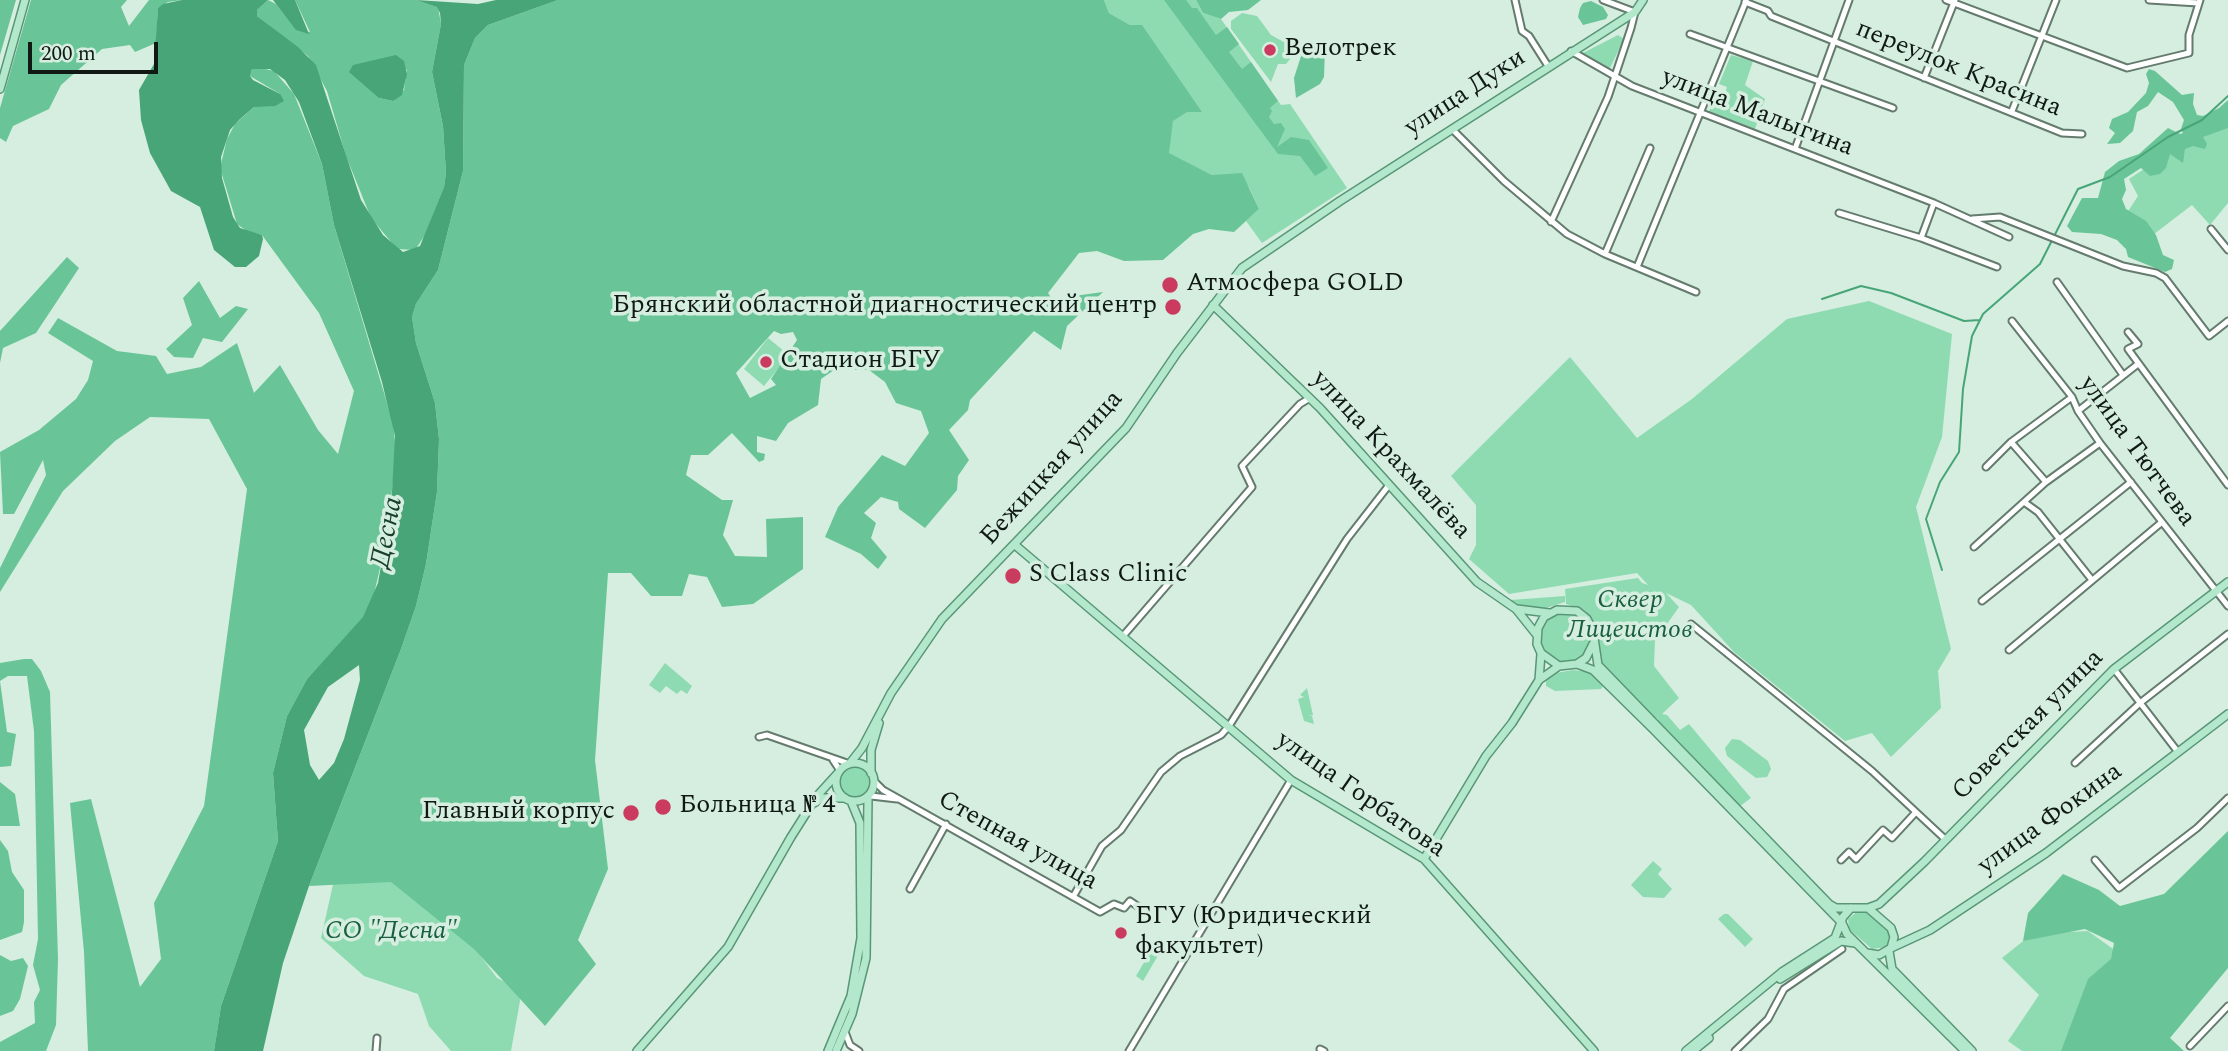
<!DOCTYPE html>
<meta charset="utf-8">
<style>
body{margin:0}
#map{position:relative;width:2228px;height:1051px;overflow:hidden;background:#d5eedf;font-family:Spectral,serif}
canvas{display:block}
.scale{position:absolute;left:28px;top:42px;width:130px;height:32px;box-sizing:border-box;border:4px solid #101914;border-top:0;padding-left:9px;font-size:21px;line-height:24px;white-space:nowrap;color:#101914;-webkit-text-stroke:5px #d5eedf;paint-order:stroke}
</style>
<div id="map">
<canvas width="2228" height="1051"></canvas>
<div class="scale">200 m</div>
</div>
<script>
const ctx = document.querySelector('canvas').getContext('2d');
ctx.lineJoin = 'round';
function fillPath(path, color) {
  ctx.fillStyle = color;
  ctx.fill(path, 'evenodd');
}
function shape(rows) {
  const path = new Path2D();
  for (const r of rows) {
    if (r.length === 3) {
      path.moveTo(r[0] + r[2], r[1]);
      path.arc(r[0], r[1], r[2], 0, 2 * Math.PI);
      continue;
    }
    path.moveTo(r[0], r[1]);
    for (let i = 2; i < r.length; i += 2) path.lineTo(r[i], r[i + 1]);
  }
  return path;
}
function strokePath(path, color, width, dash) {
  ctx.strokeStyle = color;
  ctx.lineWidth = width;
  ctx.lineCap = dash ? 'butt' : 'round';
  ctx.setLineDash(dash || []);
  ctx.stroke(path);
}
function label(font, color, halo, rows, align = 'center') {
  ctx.font = font + ' Spectral,serif';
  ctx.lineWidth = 7;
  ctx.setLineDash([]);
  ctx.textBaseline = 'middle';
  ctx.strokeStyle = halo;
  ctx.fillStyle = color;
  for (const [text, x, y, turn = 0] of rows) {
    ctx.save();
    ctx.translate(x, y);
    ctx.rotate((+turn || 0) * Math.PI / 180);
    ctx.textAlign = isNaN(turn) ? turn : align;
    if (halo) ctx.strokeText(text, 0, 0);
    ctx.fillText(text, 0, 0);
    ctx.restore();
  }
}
const green = shape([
 [1104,0,1196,0,1203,13,1221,19,1281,105,1290,104,1347,188,1262,243,1246,221,1259,209,1249,187,1212,175,1168,153,1174,112,1201,111,1130,25,1109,13],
 [1242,13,1257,16,1271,35,1291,46,1294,54,1286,64,1278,64,1271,82,1231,29,1231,21],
 [1618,35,1624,39,1609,70,1583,53],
 [1731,55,1753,61,1745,85,1765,99,1755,129,1709,112,1712,103,1722,104,1727,87,1719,84],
 [2228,106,2228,203,2210,225,2192,205,2141,244,2125,216,2138,196,2129,179,2176,148],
 [1869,301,1952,334,1942,437,1916,507,1951,649,1938,671,1941,708,1891,757,1872,733,1845,741,1734,652,1691,605,1666,593,1679,607,1655,641,1654,666,1679,698,1662,714,1667,715,1680,730,1689,724,1751,798,1740,806,1658,722,1658,718,1654,721,1619,680,1614,680,1600,662,1598,630,1591,617,1584,610,1566,604,1565,589,1638,578,1642,583,1648,585,1637,573,1509,594,1469,559,1476,545,1476,505,1451,476,1570,357,1637,438,1692,399,1787,319],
 [768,338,789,355,764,386,744,369],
 [1565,596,1565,602,1540,610,1520,606,1510,600],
 [1565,638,26],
 [665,663,692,686,687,694,681,690,677,694,666,686,660,693,649,685],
 [1573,670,1590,672,1605,684,1601,689,1555,691,1546,686,1546,680,1556,673],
 [1307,688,1313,715,1309,716,1312,716,1314,724,1304,721,1298,699,1304,697,1300,695],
 [1732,739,1740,740,1768,761,1771,769,1767,777,1756,778,1727,756,1725,748],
 [855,782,15],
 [1653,861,1662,869,1658,874,1672,889,1664,898,1643,897,1631,885],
 [389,876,463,932,497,978,522,990,511,1051,451,1051,429,1026,418,994,364,976,321,938,334,880],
 [1858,911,1867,912,1888,931,1890,937,1886,947,1872,949,1849,929,1848,919],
 [1724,914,1728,914,1753,939,1745,947,1718,919],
 [2088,931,2127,959,2073,1051,2022,1051,2008,1041,2039,995,2002,958,2032,934],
 [1159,937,1166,942,1143,981,1136,976]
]);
const forest = shape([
 [0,0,16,0,0,55],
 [31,0,127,0,121,7,129,26,149,0,182,0,168,2,158,8,156,43,135,52,130,45,102,49,61,85,49,109,13,126,6,142,0,138,0,108],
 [268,0,276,4,297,30,310,32,295,0,416,0,438,7,441,24,432,72,443,126,446,173,444,187,425,235,415,250,397,249,371,218,346,156,327,91,308,56,257,16,257,10],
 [407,69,404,90,393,101,379,98],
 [558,0,1104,0,1109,13,1130,25,1142,25,1202,112,1187,112,1173,121,1169,153,1212,175,1242,173,1259,209,1234,232,1209,229,1193,234,1163,260,1124,261,1097,251,1079,253,1048,293,1052,299,1103,292,1067,326,1061,350,1034,331,970,400,968,410,949,430,969,460,958,476,957,490,925,528,899,509,898,502,881,497,864,513,876,523,871,538,887,557,878,569,861,554,825,537,838,507,882,455,905,466,929,433,921,411,896,403,885,382,869,370,834,370,821,379,818,405,788,423,776,441,757,436,757,452,765,454,764,460,759,462,732,433,708,455,691,455,686,475,722,500,733,500,723,535,735,556,767,557,766,519,803,517,803,569,753,604,722,607,707,577,689,574,682,596,651,596,631,573,608,573,595,760,608,869,578,940,596,964,545,1026,474,949,391,882,309,886,401,649,416,606,426,564,437,492,439,439,435,403,416,343,412,317,416,304,438,270,463,171,464,65,475,38,488,25],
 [774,331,781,334,793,332,797,340,771,379,776,385,750,398,736,373],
 [1164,0,1186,0,1192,8,1197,8,1216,35,1227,27,1239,44,1229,52,1242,69,1251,62,1278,101,1270,108,1272,111,1269,117,1274,124,1281,123,1285,129,1277,147,1291,137,1309,140,1328,168,1315,176,1300,156,1278,154],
 [1196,0,1261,0,1248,10,1229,12,1221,19,1203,13],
 [1591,1,1603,7,1608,15,1606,19,1583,25,1578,17,1580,8,1583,3],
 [1325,50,1324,77,1320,84,1296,98,1294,78,1302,53],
 [257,67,274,71,294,94,322,164,334,225,393,423,396,451,387,538,374,594,364,617,307,679,287,716,273,773,278,841,221,1006,214,1051,88,1051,84,952,70,803,91,799,140,987,161,959,154,903,204,806,247,489,209,419,150,417,115,441,63,491,0,592,0,568,46,475,43,460,14,514,3,514,0,452,39,430,76,399,88,380,93,361,48,333,58,318,117,351,156,356,167,374,201,367,237,343,254,393,280,365,318,430,338,454,354,391,319,313,262,235,248,232,237,224,220,168,227,139,235,124,254,107,280,94,250,76,252,69],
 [2149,69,2155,71,2182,95,2194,93,2193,104,2197,115,2203,116,2219,108,2228,100,2228,128,2203,137,2207,144,2205,149,2193,146,2185,149,2183,163,2170,154,2166,168,2160,174,2150,176,2141,168,2124,179,2126,190,2122,199,2126,209,2146,221,2156,235,2163,255,2174,260,2172,269,2165,272,2128,257,2126,249,2117,240,2101,234,2072,232,2067,226,2082,198,2098,198,2105,172,2119,161,2139,154,2168,128,2180,134,2183,133,2181,129,2184,120,2173,102,2158,92,2148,106,2137,112,2133,131,2120,143,2107,144,2115,133,2109,128,2112,119,2128,112,2146,93,2149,83,2146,74],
 [67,257,79,268,36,333,3,348,0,363,0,331],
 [199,281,220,318,236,306,248,309,222,342,203,338,193,358,174,357,166,349,192,325,183,298],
 [24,659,32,659,41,671,50,692,58,959,56,1025,46,1051,0,1051,0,1042,35,1023,34,1002,40,990,33,965,38,939,34,731,27,676,8,676,0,681,7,732,16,734,11,766,0,767,0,663],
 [0,782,15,794,20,826,0,826],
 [2228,831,2228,968,2170,1038,2184,1051,2061,1051,2088,979,2111,959,2114,943,2085,929,2023,941,2028,913,2063,874,2099,890,2120,906,2164,894],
 [0,840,8,851,12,872,24,890,24,922,22,932,0,940],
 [0,955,11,961,23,958,28,966,20,999,13,1011,0,1016]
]);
const water = shape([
 [182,0,268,0,257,10,257,16,298,47,316,65,361,200,383,235,403,252,420,246,444,187,446,173,443,126,432,72,441,24,440,13,437,7,416,0,478,4,496,0,558,0,488,25,475,38,464,65,463,171,438,270,416,304,412,317,416,343,435,403,439,439,437,492,426,564,416,606,401,649,309,886,283,963,263,1051,214,1051,221,1006,278,841,273,773,287,716,307,679,363,617,378,583,391,510,395,436,382,382,334,225,322,164,299,102,285,80,270,69,252,69,250,76,253,80,280,94,284,101,275,106,254,107,239,120,230,130,221,157,222,178,233,217,240,228,262,235,263,239,259,256,246,267,235,267,214,250,200,207,171,191,150,153,141,120,139,90,154,64,158,8,163,4],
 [359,665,360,680,344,739,334,763,319,780,310,765,304,730,328,687],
 [273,0,295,0,309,34,296,30],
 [396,55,404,61,407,74,402,95,393,101,379,98,349,72,353,65]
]);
const stream = shape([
 [1822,299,1861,286,1891,293,1964,321,1980,320],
 [1942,570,1926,519,1940,482,1959,452,1963,389,1972,336,1983,314,2040,264,2078,189,2110,177,2168,137,2202,120,2228,96]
]);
const minor = shape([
 [1515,0,1522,31,1529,36,1548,66],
 [1946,0,2127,68,2189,53,2189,35,2200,0],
 [2149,0,2198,3],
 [1745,2,1768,11,1771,16,2062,133,2082,134],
 [1690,34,1893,108],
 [1571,51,1632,86,1934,203,2009,237],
 [1924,78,1955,0],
 [2012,111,2056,0],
 [1452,129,1504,181,1567,234,1605,254,1696,292],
 [1795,149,1849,0],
 [1839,213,1921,238,1997,267],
 [1972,219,2000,217,2123,266,2156,273,2165,278,2209,336,2228,321],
 [1551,222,1608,97,1631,28,1635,12,1603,0],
 [2211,229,2228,250],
 [1921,238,1934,203],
 [1605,254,1650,148],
 [1637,267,1746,1],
 [2057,282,2123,375],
 [2012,321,2072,397,2078,411,2100,443,2228,606],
 [2128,332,2138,344,2128,349,2228,485],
 [2078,411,2138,364],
 [2011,442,2046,482],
 [1986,467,2011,442,2072,397],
 [2024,502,2038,512,2092,580],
 [1974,547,2046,482,2100,443],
 [1982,601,2131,482],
 [1691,624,1872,771,1946,840],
 [1123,636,1252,487,1242,466,1300,404,1310,398],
 [2009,650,2162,522],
 [2114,669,2178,752],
 [759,737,767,735,847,763],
 [833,760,839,769],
 [2075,763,2140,703,2228,634],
 [874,781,883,790,1100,912,1114,904,1124,908,1130,901,1146,912],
 [871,796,897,799],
 [1841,860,1849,852,1856,859,1883,830,1892,838,1916,812],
 [2095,860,2119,888,2197,828,2228,798],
 [910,889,946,824],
 [1073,897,1102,846,1121,830,1161,772,1180,756,1221,735,1229,726,1347,539,1389,485],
 [845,1032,850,1045,859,1051],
 [2190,1046,2228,1006],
 [1320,1049,1324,1051],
 [376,1051,377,1038],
 [1129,1051,1291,780],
 [1735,1051,1768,1019,1784,989,1842,949]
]);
const major = shape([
 [0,89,25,0],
 [1213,305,1320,408,1477,582,1516,609,1536,634],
 [1015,545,1291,780,1424,859,1594,1051],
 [1517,609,1549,613],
 [1593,644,1586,658,1577,664,1559,666,1541,653,1537,644,1538,628,1544,617,1557,610,1577,611,1587,619,1593,631,1598,665,1829,904,1836,908,1868,908,1891,928,1894,937,1891,948,1879,955,1867,953],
 [1577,664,1593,670,1654,730,1842,923,1847,934,1965,1051],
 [1539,680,1541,654],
 [851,762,862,748,891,693,942,619,1126,428,1177,353,1242,268,1340,201,1635,12,1643,0],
 [855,782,19],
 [871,773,871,750,879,723],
 [814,803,822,798,845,798],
 [1424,859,1486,756,1512,723,1539,680,1559,666],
 [1868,908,1879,904,1924,862,2114,669,2228,582],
 [1891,948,1930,930,2046,853,2228,714],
 [1889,951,1892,969,1972,1051],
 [1780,979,1841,941,1855,943],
 [637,1051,728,947,791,837,817,796,837,774],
 [828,1051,851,996,861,938,860,823,851,801],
 [836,1051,852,1014,866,958,868,799],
 [1686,1051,1782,972,1835,938,1843,917,1851,908],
 [1693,1051,1709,1038]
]);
const markers = [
 [1270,50,7,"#cb3b5f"],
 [1170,285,9,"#cb3b5f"],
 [1173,307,9,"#cb3b5f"],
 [766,362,7,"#cb3b5f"],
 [1013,576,9,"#cb3b5f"],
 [663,807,9,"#cb3b5f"],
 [631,813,9,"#cb3b5f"],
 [1121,933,7,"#cb3b5f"]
];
const poiNames = [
 ["Велотрек",1284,50],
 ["Атмосфера GOLD",1186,285],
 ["Брянский областной диагностический центр",1157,307,"right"],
 ["Стадион БГУ",780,362],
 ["S Class Clinic",1029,576],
 ["Больница № 4",679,807],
 ["Главный корпус",615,813,"right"],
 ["БГУ (Юридический",1135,918],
 ["факультет)",1135,948]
];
const streetNames = [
 ["переулок Красина",1958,70,22],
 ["улица Дуки",1466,94,-33],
 ["улица Малыгина",1757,114,21],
 ["улица Тютчева",2136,452,54],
 ["улица Крахмалёва",1390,456,47],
 ["Бежицкая улица",1053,469,-48],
 ["Советская улица",2029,726,-45],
 ["улица Горбатова",1360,796,35],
 ["улица Фокина",2051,820,-36],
 ["Степная улица",1017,842,29]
];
const parkNames = [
 ["Сквер",1630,602],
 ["Лицеистов",1630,632],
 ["СО \"Десна\"",391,933]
];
const waterNames = [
 ["Десна",389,533,-79]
];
fillPath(green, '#8edbb2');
fillPath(forest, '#69c597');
fillPath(water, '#47a578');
strokePath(stream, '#47a578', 2);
strokePath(minor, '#647b6e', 9);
strokePath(major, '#599676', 10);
strokePath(minor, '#fff', 5);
strokePath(major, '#b3e8cd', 7);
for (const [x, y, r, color] of markers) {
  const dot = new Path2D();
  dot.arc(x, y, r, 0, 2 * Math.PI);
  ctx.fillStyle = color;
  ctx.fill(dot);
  strokePath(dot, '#d5eedf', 2.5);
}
label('26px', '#101914', '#d5eedf', poiNames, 'left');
label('26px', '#101914', '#d5eedf', streetNames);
label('italic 26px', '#1a5f40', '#d5eedf', parkNames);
label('italic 28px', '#18402d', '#d5eedf', waterNames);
</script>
